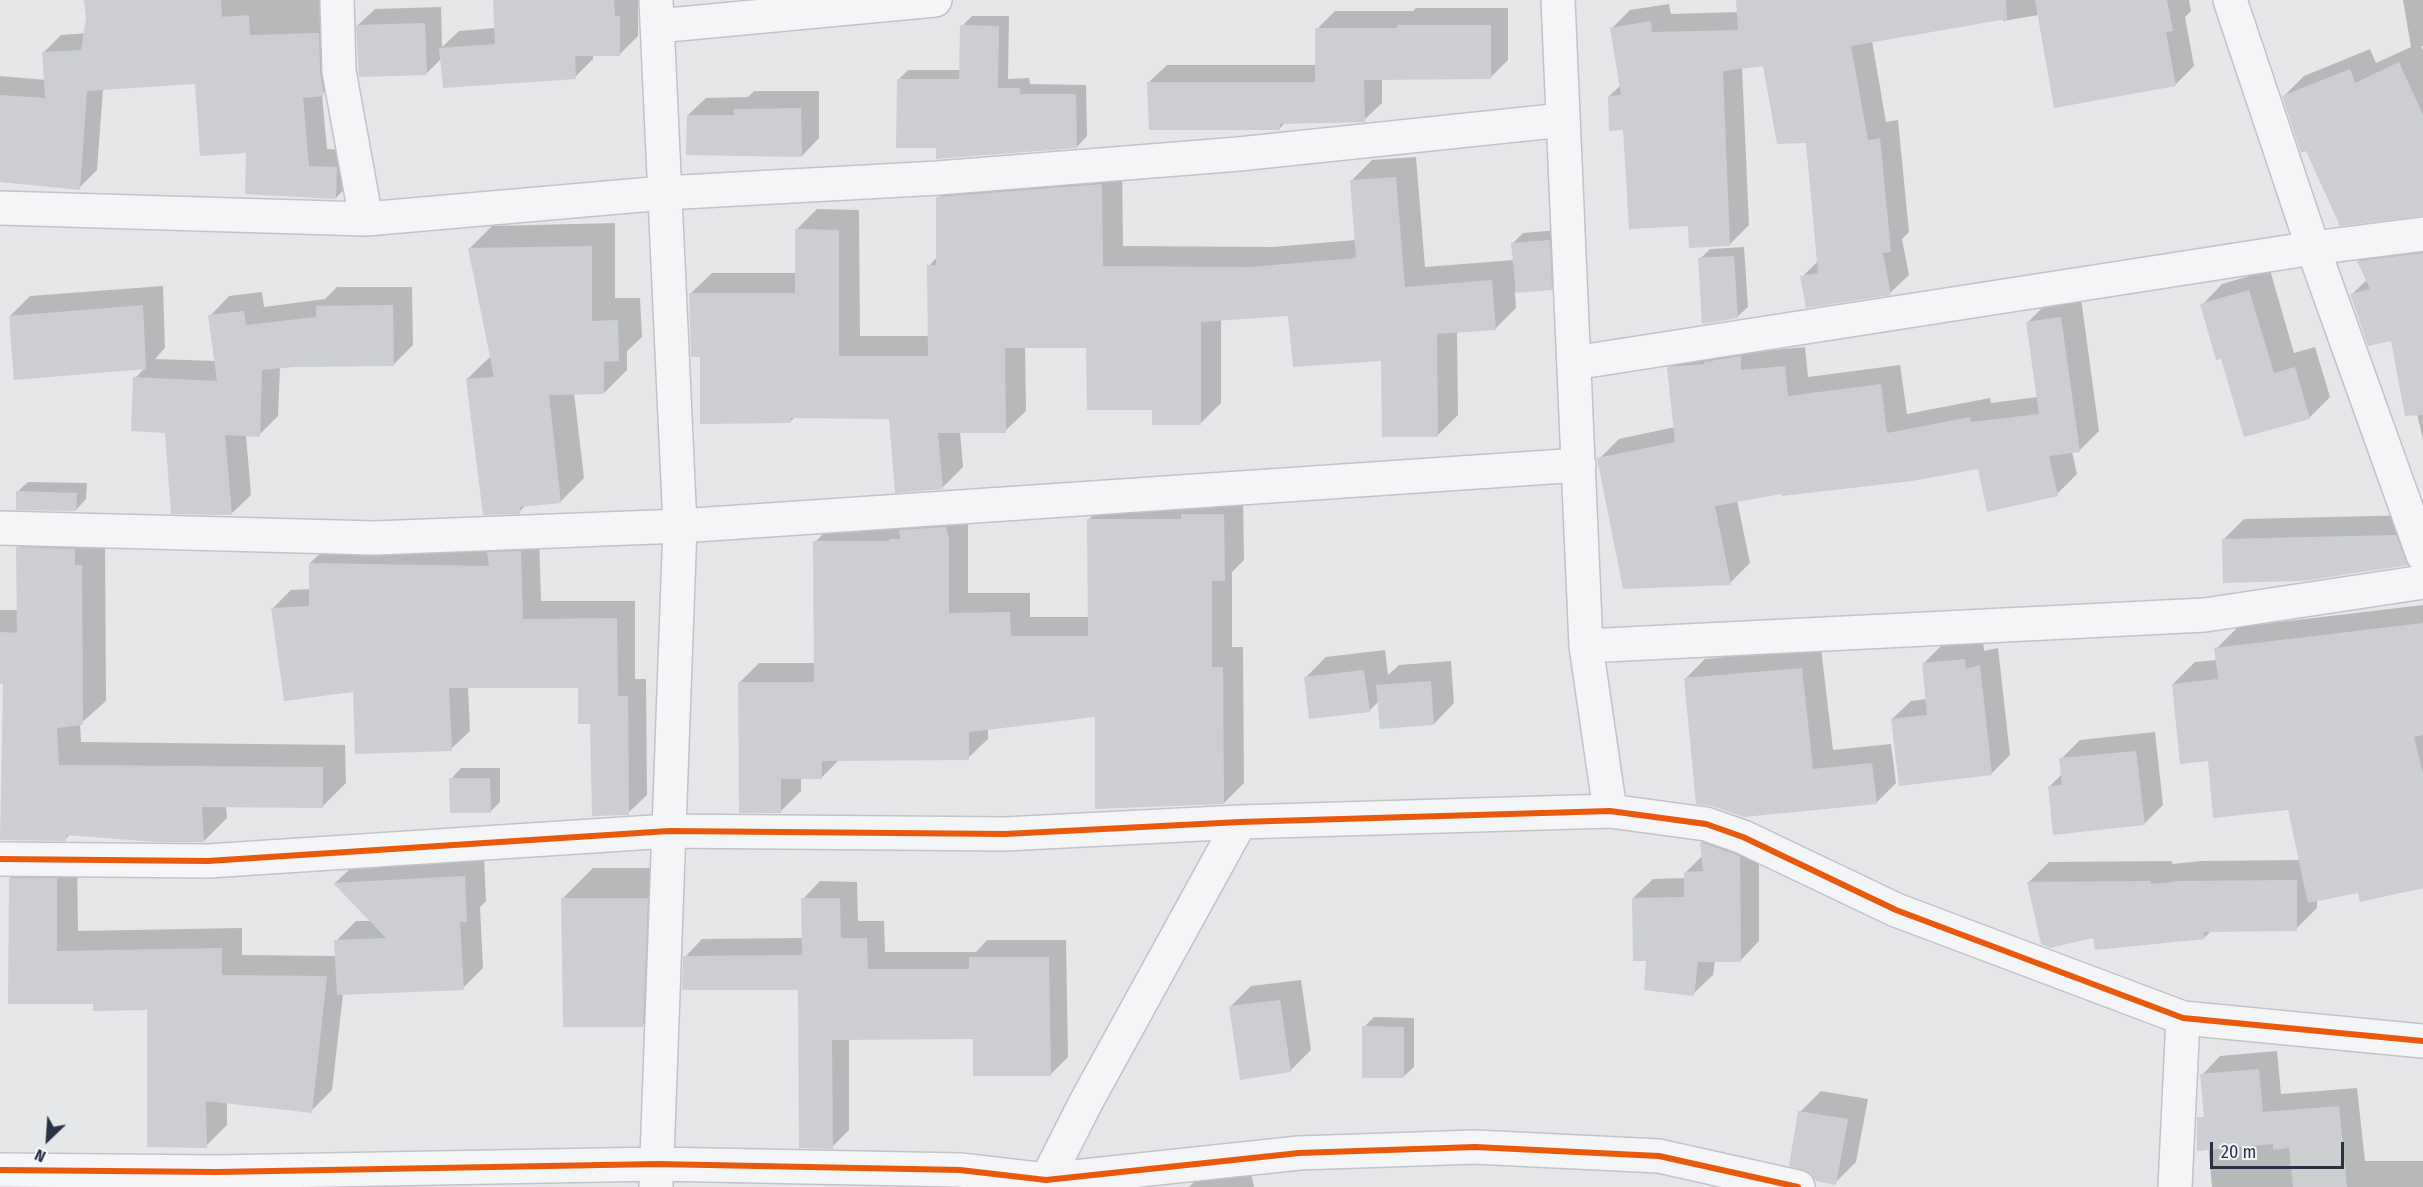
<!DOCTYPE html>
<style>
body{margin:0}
#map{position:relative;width:2423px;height:1187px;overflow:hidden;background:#e5e7e9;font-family:"Fira Sans Condensed",sans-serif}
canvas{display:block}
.north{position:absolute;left:18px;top:1109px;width:60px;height:60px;-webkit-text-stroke:4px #f2f5f8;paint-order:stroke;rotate:205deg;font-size:16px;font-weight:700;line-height:24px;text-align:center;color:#293245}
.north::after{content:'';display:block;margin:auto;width:21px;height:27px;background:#293245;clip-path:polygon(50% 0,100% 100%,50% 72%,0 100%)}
.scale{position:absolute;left:2210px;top:1142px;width:134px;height:27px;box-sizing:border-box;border:3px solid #293245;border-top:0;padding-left:8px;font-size:18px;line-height:21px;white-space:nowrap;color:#293245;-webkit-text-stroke:4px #f2f5f8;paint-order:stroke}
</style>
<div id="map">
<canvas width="2423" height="1187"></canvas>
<div class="north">N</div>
<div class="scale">20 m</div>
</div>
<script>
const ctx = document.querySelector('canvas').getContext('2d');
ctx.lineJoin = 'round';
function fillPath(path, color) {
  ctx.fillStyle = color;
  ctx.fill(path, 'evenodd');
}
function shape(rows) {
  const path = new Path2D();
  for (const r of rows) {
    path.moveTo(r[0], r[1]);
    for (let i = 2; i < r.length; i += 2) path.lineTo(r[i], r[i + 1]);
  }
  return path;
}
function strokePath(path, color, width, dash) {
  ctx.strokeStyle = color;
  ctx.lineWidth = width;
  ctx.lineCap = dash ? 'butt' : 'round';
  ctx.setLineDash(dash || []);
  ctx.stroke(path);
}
const shadow = shape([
 [85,0,335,0,341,77,322,94,327,149,354,150,353,180,336,198,197,83,103,89,97,170,79,188,0,181,0,76,46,80,44,52,61,35,88,33],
 [495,0,638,0,638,36,620,54,593,54,593,59,575,77,442,58,426,74,358,25,375,9,441,7,442,47,459,31,496,28],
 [1737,0,2189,0,2191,11,2185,17,2194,66,2175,85,2039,15,2003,21,2002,18,1872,41,1886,122,1898,120,1909,232,1902,239,1909,275,1890,293,1802,277,1819,260,1808,141,1764,64,1742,67,1749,225,1730,244,1689,224,1625,129,1609,96,1621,85,1612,28,1630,10,1669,4,1671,14,1738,12],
 [2403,0,2423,0,2423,46,2421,46,2423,50,2423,214,2284,96,2304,76,2370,49,2376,63,2411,47],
 [1416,8,1508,8,1508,60,1490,78,1382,78,1382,103,1364,120,1285,123,1279,129,1149,82,1167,65,1317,65,1317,29,1335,11,1413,11],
 [972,16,1009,16,1008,79,1029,78,1030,84,1086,85,1087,136,1077,147,938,147,898,80,908,70,961,70,962,26],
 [754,91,819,91,819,138,802,156,688,115,706,98,748,97],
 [1416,157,1425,267,1514,260,1513,243,1523,233,1559,230,1561,278,1551,288,1515,291,1516,308,1496,328,1457,331,1458,415,1437,436,1382,360,1289,314,1221,319,1221,403,1201,423,1154,408,1088,346,1025,347,1026,411,1005,431,960,431,963,467,942,488,890,417,795,417,790,422,701,355,691,293,712,273,796,273,796,230,817,209,859,210,860,336,929,336,929,266,937,257,938,198,958,177,1122,164,1123,246,1272,247,1356,240,1351,181,1372,160],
 [615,223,615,298,640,298,642,337,627,351,627,370,604,393,574,393,584,478,561,501,526,505,519,512,467,379,491,356,469,249,492,226],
 [2423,236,2423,440,2414,400,2392,339,2352,294,2367,280,2358,262,2379,241],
 [1744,247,1748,307,1737,317,1700,259,1710,249],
 [2270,270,2294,353,2315,347,2330,397,2309,418,2222,357,2202,305,2222,284],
 [163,286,165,348,155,359,216,361,210,316,229,296,262,292,264,307,325,299,337,287,412,287,413,345,393,365,280,367,278,416,259,435,246,435,251,495,231,514,166,431,135,378,145,368,10,316,30,296],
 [2081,298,2099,431,2079,451,2072,452,2077,474,2057,494,1979,467,1737,500,1750,563,1730,583,1599,459,1619,439,1675,427,1669,368,1689,348,1760,337,1761,351,1805,347,1808,377,1900,365,1907,414,1990,398,1991,403,2038,397,2028,322,2048,302],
 [28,482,87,483,86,499,76,510,17,492],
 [1243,495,1244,560,1232,572,1232,647,1243,647,1244,783,1224,803,1097,715,988,728,988,739,968,758,840,759,822,777,801,778,801,791,781,811,739,683,759,663,815,663,815,542,835,522,968,519,968,593,1030,593,1030,617,1090,617,1089,519,1109,500],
 [2417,515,2423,548,2407,564,2223,540,2244,519],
 [41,525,105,543,106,701,80,724,81,742,345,745,346,783,323,806,226,806,227,818,204,841,71,834,65,839,4,682,0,682,0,610,18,610,18,548],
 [539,533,541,601,635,601,635,679,646,679,647,795,628,813,579,686,468,687,470,731,451,749,354,691,273,608,291,590,310,589,310,563,329,545],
 [2423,605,2423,888,2361,901,2359,891,2317,899,2317,908,2296,929,2212,930,2204,938,2095,936,2028,883,2049,862,2172,861,2172,864,2201,861,2301,860,2289,808,2209,760,2173,684,2195,662,2217,660,2216,649,2238,627],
 [1983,641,1984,651,1998,648,2010,755,1991,774,1892,719,1911,701,1927,699,1923,664,1942,645],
 [1821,648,1833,750,1891,744,1896,783,1876,803,1713,805,1685,679,1705,659],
 [1385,650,1388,675,1399,665,1451,661,1454,703,1434,724,1379,701,1369,711,1305,678,1326,657],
 [2155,732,2163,805,2144,824,2049,787,2062,774,2061,759,2080,740],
 [461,768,500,768,500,802,490,812,451,779],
 [1721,824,1759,837,1759,941,1740,961,1715,961,1713,975,1693,994,1648,959,1633,898,1653,879,1686,878,1686,872,1703,855,1702,843],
 [484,857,486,901,480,907,483,968,463,988,343,994,332,1090,311,1111,227,1101,227,1125,206,1146,149,1008,95,1003,9,1002,10,878,31,858,77,858,78,931,242,928,242,955,337,956,336,941,356,921,371,921,335,883,355,864],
 [593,868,677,868,673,995,642,1025,563,898],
 [820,881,857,882,858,921,884,921,885,952,976,952,987,940,1066,940,1068,1057,1051,1074,974,1037,849,1038,849,1130,832,1147,799,989,685,957,702,939,803,938,803,899],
 [1301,980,1311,1050,1290,1071,1230,1007,1251,986],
 [1374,1017,1414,1018,1414,1067,1403,1077,1364,1027],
 [2277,1051,2281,1094,2357,1088,2365,1161,2423,1161,2423,1187,2212,1187,2202,1075,2220,1056],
 [1821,1091,1868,1099,1856,1162,1835,1183,1800,1112],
 [1250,1168,1254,1187,1189,1187,1197,1179]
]);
const building = shape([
 [84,0,221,0,222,17,249,15,250,35,319,33,320,72,324,96,303,98,309,166,337,167,336,199,245,194,246,153,200,156,195,84,87,91,80,190,0,182,0,95,45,98,42,52,81,50,86,18],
 [493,0,614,0,615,16,620,16,620,56,575,56,576,79,443,88,439,48,495,44],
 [1736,0,2006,0,2007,19,1851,46,1868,140,1880,138,1891,252,1883,253,1891,295,1806,308,1800,276,1818,273,1806,143,1777,144,1763,66,1723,71,1730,246,1689,248,1688,226,1629,229,1623,130,1609,131,1608,96,1621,95,1610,28,1651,21,1652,32,1738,30],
 [2035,0,2167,0,2173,31,2166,32,2176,86,2054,108],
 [425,23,427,75,359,77,356,25],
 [960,25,999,26,998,88,1020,88,1020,94,1076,94,1077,148,936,159,936,148,896,148,897,79,959,79],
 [1397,25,1491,25,1491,79,1364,80,1365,122,1280,124,1280,130,1149,130,1147,82,1315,82,1315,28,1397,28],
 [2399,62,2423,115,2423,216,2340,226,2306,151,2301,153,2282,96,2350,69,2355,83],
 [801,108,802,157,686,155,687,115,734,115,734,109],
 [1396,177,1405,287,1492,280,1496,330,1437,334,1438,437,1382,437,1381,361,1293,367,1288,316,1201,322,1201,425,1152,425,1152,410,1087,410,1086,348,1005,348,1006,433,938,433,943,489,895,493,889,419,791,418,791,423,700,424,700,357,691,357,689,293,795,293,795,229,839,230,839,356,928,356,927,265,936,265,936,197,1102,184,1103,266,1251,267,1356,258,1350,180],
 [1550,240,1552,290,1516,293,1511,243],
 [592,246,592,321,618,320,619,361,604,362,604,394,549,395,561,503,520,507,520,514,483,515,466,379,494,377,468,248],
 [2423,253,2423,415,2405,416,2391,341,2368,346,2350,294,2370,289,2357,261],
 [1734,256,1738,318,1702,324,1698,258],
 [2249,290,2274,373,2295,367,2310,419,2244,437,2221,359,2216,360,2200,304],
 [143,305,146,369,14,380,9,316],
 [393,305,394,366,294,367,262,370,260,437,225,435,232,515,171,514,165,433,131,431,133,377,217,381,208,315,244,311,246,325,316,317,316,306],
 [2061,317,2080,452,2049,456,2058,496,1987,512,1978,469,1912,481,1782,496,1781,494,1715,506,1731,585,1623,589,1597,458,1675,442,1667,367,1704,364,1704,362,1741,356,1741,370,1785,366,1788,396,1881,384,1887,433,1970,417,1971,422,2039,414,2026,322],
 [16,491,77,493,76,511,16,510],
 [1181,514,1224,514,1225,581,1212,581,1212,667,1223,667,1224,804,1095,809,1095,717,969,732,969,760,822,761,822,779,781,779,781,813,739,813,738,682,814,682,813,541,889,541,889,539,900,539,899,530,946,527,949,539,949,613,1010,612,1011,636,1088,636,1087,519,1181,519],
 [2396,535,2408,565,2303,581,2223,583,2222,539],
 [16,547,75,549,75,565,82,565,83,725,57,728,59,765,323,767,323,808,202,807,204,842,156,842,66,835,66,841,0,840,3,684,0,684,0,632,17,633],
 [521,551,523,619,617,618,618,696,628,696,629,815,592,816,590,724,578,724,578,688,449,688,452,751,355,754,353,692,284,701,271,608,309,606,309,563,489,566,487,552],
 [2423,623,2423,735,2414,737,2423,774,2423,888,2360,902,2358,893,2308,903,2288,810,2213,818,2208,761,2180,764,2172,684,2218,679,2214,648],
 [1965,659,1966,669,1980,665,1992,775,1899,786,1891,719,1927,715,1922,663],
 [1802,668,1813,769,1872,763,1877,804,1744,817,1712,806,1696,804,1684,678],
 [1364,670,1370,712,1309,719,1304,677],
 [1431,681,1434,725,1380,729,1376,685],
 [2136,751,2145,825,2053,835,2048,786,2062,785,2059,758],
 [449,778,490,778,491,813,450,813],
 [1700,842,1740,856,1741,962,1698,962,1694,996,1644,990,1646,961,1633,961,1632,898,1684,897,1684,872,1703,871],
 [465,876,467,922,460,922,464,990,337,995,334,940,386,938,333,883],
 [9,878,57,878,57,951,222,948,222,975,327,976,312,1113,206,1101,207,1148,147,1147,147,1010,93,1011,93,1004,8,1004],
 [2297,880,2297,931,2204,932,2205,939,2095,950,2093,938,2050,948,2041,944,2027,882,2151,881,2151,884,2180,881],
 [561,898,648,898,643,1027,563,1027],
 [801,898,840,898,841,938,867,938,868,969,969,969,969,957,1049,957,1051,1076,973,1076,973,1039,832,1040,833,1149,799,1148,798,990,682,990,683,956,802,955],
 [1280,1000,1291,1072,1240,1080,1229,1006],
 [1362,1026,1404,1027,1404,1078,1362,1078],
 [2259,1069,2263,1112,2339,1106,2347,1187,2293,1187,2289,1148,2273,1150,2273,1144,2197,1151,2197,1117,2204,1117,2200,1074],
 [1798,1111,1848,1119,1836,1185,1816,1181,1810,1173,1789,1166]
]);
const minor = shape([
 [337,0,339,71,366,219],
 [656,0,680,526,656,1185],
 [1558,0,1586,646,1610,811],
 [2230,0,2313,248,2423,555],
 [657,26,935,0],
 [0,208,366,219,664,193,938,178,1239,154,1563,120],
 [1574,363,2313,248,2423,234],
 [0,528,375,538,680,526,1579,465],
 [1586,646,2205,615,2423,582],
 [0,859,208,861,669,831,1005,834,1240,822,1610,811,1706,824,1743,837,1896,910,2183,1018,2423,1041],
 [0,1170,217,1172,657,1164,960,1170,1046,1180,1299,1153,1475,1147,1659,1156,1798,1187],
 [1043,1187,1086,1102,1240,822],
 [2175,1187,2183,1018]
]);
const cycleway = shape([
 [0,859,208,861,669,831,1005,834,1240,822,1610,811,1706,824,1743,837,1896,910,2183,1018,2423,1041],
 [0,1170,217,1172,657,1164,960,1170,1046,1180,1299,1153,1475,1147,1659,1156,1798,1187]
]);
fillPath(shadow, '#0003');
fillPath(building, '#ccced2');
strokePath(minor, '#c2c3c7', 36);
strokePath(minor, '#f4f5f6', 33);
strokePath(cycleway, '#e8590c', 6);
</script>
